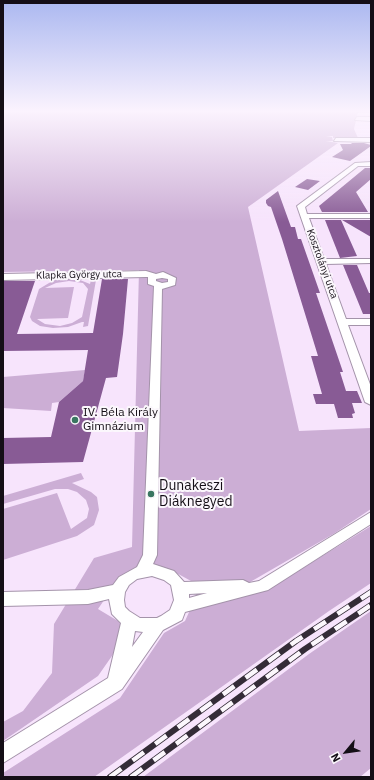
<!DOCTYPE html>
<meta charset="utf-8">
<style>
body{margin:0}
#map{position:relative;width:374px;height:780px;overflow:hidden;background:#f7e4fc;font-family:"IBM Plex Sans",sans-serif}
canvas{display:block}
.frame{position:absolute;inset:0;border:4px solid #140e16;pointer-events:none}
.north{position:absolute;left:326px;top:732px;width:40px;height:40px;-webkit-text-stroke:3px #fbf7fc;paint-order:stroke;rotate:241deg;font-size:11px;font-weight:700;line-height:16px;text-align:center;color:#140e16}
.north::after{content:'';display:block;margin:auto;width:14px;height:18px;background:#140e16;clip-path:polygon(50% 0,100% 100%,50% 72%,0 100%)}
</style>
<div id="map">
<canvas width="374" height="780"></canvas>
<div class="frame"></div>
<div class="north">N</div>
</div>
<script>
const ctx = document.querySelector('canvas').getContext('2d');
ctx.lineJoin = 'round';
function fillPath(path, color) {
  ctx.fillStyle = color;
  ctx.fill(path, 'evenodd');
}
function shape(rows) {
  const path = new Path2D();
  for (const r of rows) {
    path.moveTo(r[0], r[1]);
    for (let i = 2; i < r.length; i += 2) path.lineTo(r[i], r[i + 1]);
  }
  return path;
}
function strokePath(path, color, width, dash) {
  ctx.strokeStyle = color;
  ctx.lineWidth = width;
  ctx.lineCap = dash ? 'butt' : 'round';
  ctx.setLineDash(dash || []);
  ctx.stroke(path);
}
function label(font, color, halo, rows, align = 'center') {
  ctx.font = font + ' "IBM Plex Sans",sans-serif';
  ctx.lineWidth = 4;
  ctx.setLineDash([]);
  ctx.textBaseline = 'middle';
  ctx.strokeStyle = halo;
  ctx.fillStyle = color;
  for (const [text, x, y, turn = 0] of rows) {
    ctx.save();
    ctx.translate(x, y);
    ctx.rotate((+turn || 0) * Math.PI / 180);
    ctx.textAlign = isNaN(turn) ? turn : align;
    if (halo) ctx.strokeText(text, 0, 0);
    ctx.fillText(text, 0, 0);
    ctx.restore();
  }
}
const green = shape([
 [3,112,358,112,354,129,358,138,333,138,333,136,326,136,332,137,333,141,326,141,338,143,248,207,299,431,371,428,371,509,335,533,245,585,213,590,191,581,171,570,154,569,113,587,98,609,118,621,128,633,98,676,3,741,3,722,23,711,52,673,54,624,94,558,132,547,139,270,3,272],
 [75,278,90,284,91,280,96,280,88,326,83,327,84,322,82,322,68,327,53,328,40,326,32,321,30,317,39,289,54,280],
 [69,281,83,283,88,289,82,317,72,323,60,326,45,324,37,319,68,318,74,287,45,288,56,283],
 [85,370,83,381,59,402,52,403,51,411,3,408,3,377],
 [81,473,84,479,72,483,91,492,97,497,99,510,94,525,77,536,3,560,3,509,57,493,71,529,87,518,89,509,86,500,77,492,68,489,55,489,3,504,3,496],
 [371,526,371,583,329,611,94,777,3,777,3,773,120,698,164,633,185,621,190,610,267,590],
 [371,611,371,768,360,777,143,777,309,654]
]);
const building = shape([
 [351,143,364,143,371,145,371,146,350,161,332,157,343,150,340,144,352,144],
 [365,168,371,168,371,179,356,192,368,212,322,212,319,206],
 [307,179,320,181,308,190,295,187],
 [278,191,291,227,295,227,298,239,301,239,320,293,316,293,343,372,340,372,346,391,357,391,362,403,352,403,355,413,352,414,353,418,338,418,334,404,316,404,313,394,322,394,311,356,318,356,282,239,271,207,268,206,266,203,266,200],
 [325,220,341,220,357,256,340,258],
 [342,220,371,220,371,237],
 [343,265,357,265,369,293,371,293,371,314,363,314],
 [102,279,128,279,123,334,117,377,106,378,83,462,3,464,3,438,51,437,59,402,83,381,88,350,3,351,3,281,35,281,17,334,93,333]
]);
const minor = shape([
 [357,117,371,117,371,121,355,120,357,117],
 [336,138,371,138,371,142,334,141,336,138],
 [371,162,371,166,358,166,305,207,307,214,371,214,371,218,309,218,324,259,371,259,371,263,326,264,346,319,371,319,371,325,348,325,371,387,371,405,365,402,297,206,355,163,371,162],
 [146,271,156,274,163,272,176,278,175,285,162,289,157,555,153,564,174,571,184,582,243,580,249,583,259,581,371,512,371,524,268,590,185,612,182,620,163,630,122,689,3,763,3,743,108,678,121,623,112,614,109,599,88,604,3,606,3,592,88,590,113,585,119,577,137,567,143,555,154,286,148,284,148,277,146,277,3,280,3,274,146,271],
 [162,278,168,279,168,282,162,283,156,281,156,279,162,278],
 [152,576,164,580,171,585,174,600,170,610,161,616,157,618,140,618,129,611,125,607,124,600,125,592,129,585,137,579,152,576],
 [207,593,189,598,189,594,207,593],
 [135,631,143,632,132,647,135,631]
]);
const rail = shape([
 [110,777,296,641,371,592],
 [131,777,305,649,371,605]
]);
const markers = [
 [75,420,4,"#3a7661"],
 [151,494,4,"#3a7661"]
];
const farStreetnames = [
 ["Kosztolányi utca",322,264,70],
 ["Klapka György utca",79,275,-1]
];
const poiNames = [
 ["IV. Béla Király",83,413],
 ["Gimnázium",83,427]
];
const nearPoinames = [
 ["Dunakeszi",159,486],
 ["Diáknegyed",159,502]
];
fillPath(green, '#ccaed5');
fillPath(building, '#885b95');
strokePath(minor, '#a493aa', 2);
fillPath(minor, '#fff');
strokePath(rail, '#342c37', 6);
strokePath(rail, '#fbf7fc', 4.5, [14]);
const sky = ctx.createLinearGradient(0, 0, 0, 222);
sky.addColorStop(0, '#abb8f0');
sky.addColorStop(0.5, '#fbf3fe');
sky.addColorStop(1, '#fbf3fe00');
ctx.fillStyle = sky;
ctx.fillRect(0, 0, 374, 222);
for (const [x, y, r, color] of markers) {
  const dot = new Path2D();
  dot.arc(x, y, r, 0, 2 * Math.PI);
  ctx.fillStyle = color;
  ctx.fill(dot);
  strokePath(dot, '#fbf7fc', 1.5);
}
label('10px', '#140e16', '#fbf7fc', farStreetnames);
label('12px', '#140e16', '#fbf7fc', poiNames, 'left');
label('14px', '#140e16', '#fbf7fc', nearPoinames, 'left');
</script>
